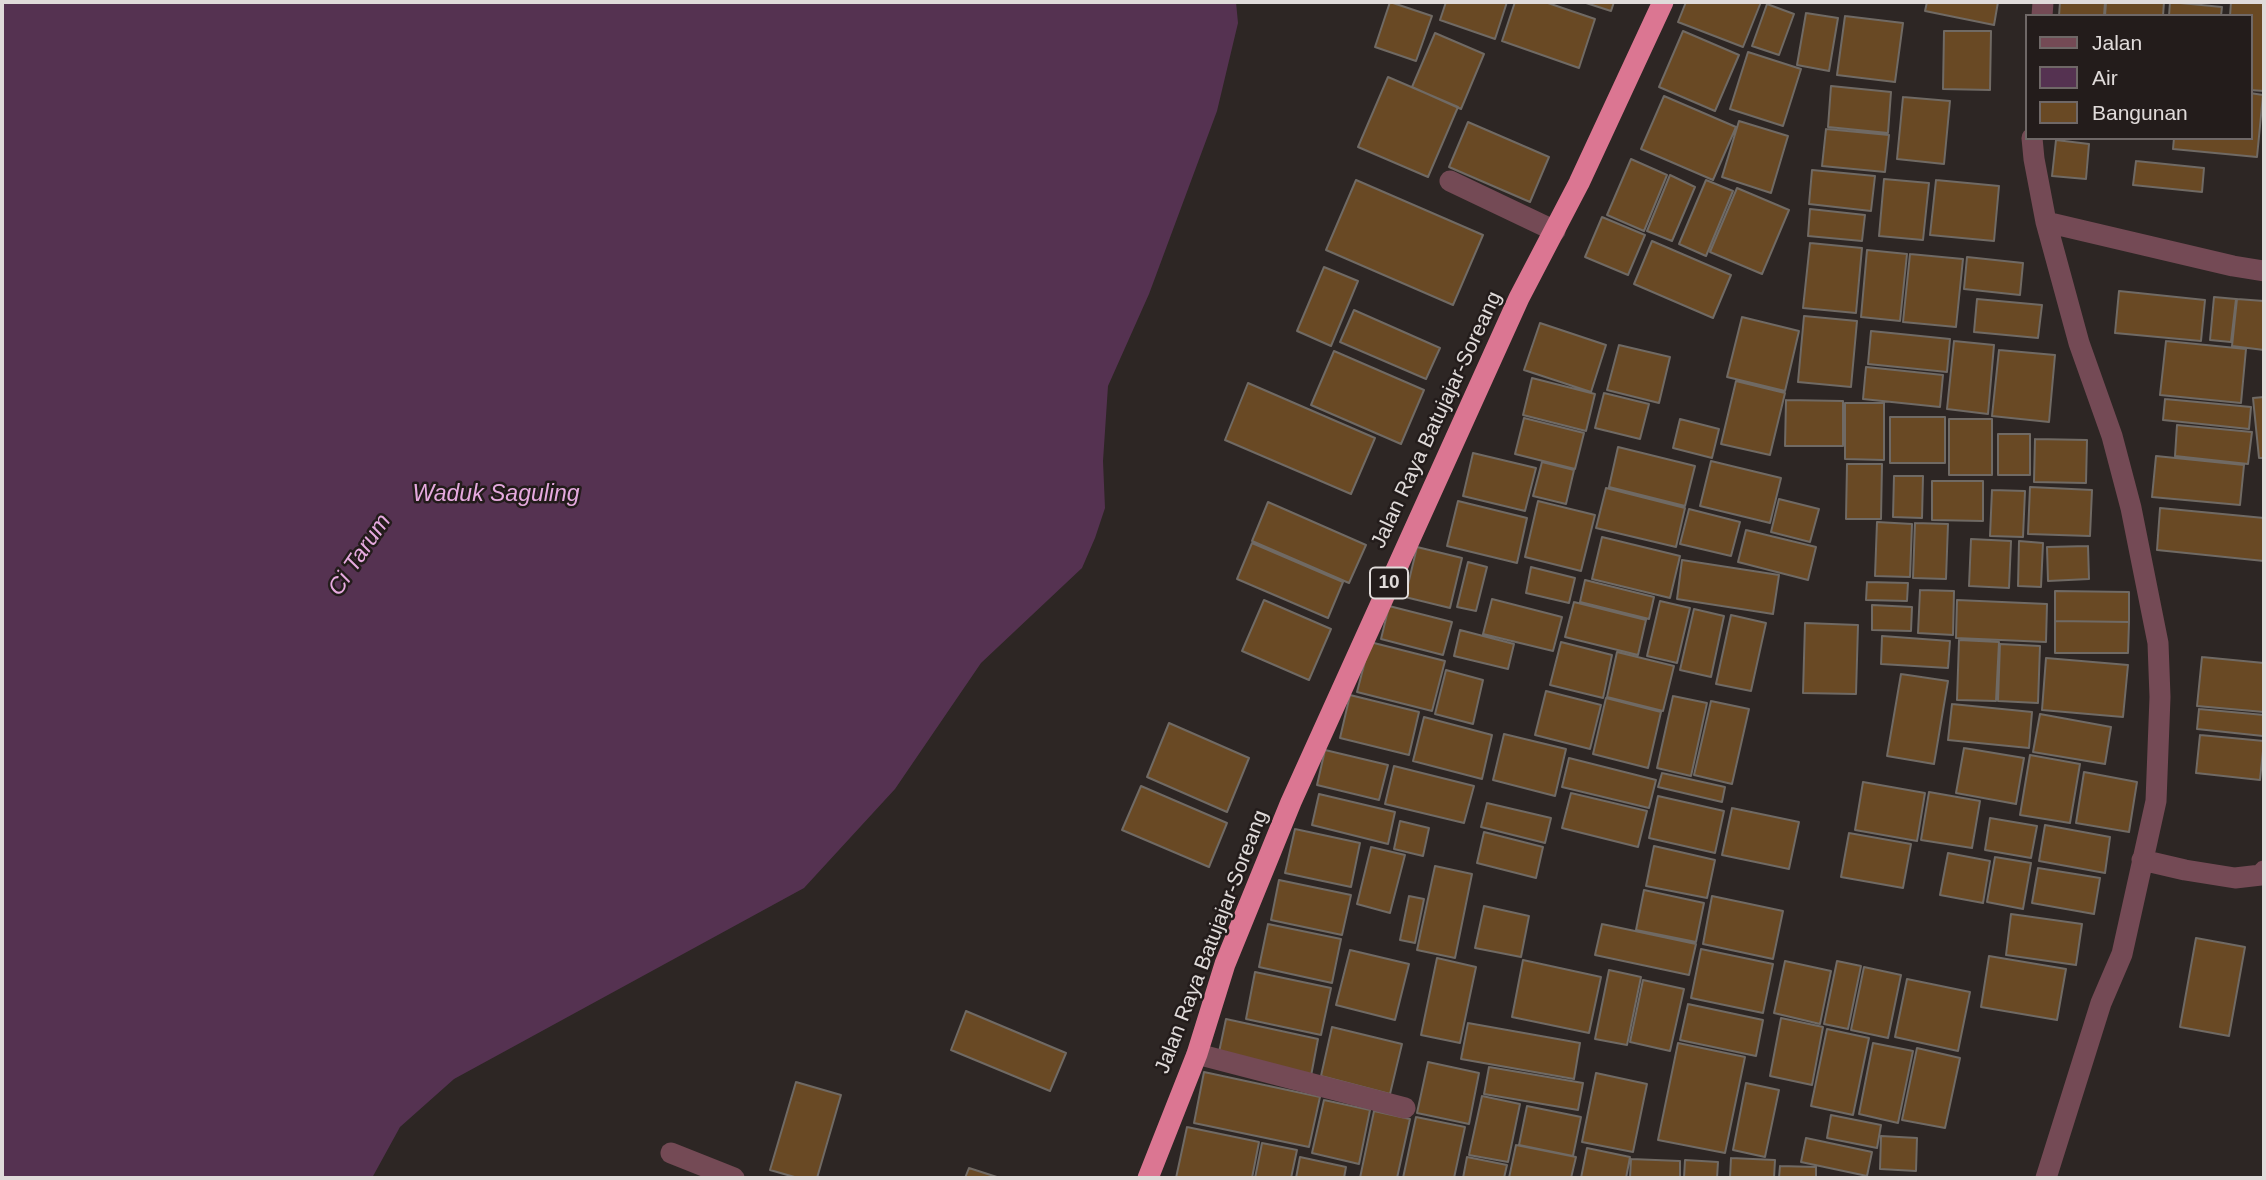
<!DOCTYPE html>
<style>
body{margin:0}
#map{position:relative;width:2266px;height:1180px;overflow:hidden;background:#2d2624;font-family:Helvetica,sans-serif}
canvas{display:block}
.frame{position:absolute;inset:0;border:4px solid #e0dbda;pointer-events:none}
.legend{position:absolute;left:2025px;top:14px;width:228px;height:126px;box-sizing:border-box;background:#231c1b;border:2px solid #6f6867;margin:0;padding:9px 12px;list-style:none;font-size:21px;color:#e0dbda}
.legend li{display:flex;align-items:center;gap:14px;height:35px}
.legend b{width:35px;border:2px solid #6f6867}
</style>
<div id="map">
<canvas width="2266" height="1180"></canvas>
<div class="frame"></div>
<ul class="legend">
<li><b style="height:9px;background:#744a55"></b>Jalan</li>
<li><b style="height:19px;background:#553251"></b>Air</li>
<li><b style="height:19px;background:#694924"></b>Bangunan</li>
</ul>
</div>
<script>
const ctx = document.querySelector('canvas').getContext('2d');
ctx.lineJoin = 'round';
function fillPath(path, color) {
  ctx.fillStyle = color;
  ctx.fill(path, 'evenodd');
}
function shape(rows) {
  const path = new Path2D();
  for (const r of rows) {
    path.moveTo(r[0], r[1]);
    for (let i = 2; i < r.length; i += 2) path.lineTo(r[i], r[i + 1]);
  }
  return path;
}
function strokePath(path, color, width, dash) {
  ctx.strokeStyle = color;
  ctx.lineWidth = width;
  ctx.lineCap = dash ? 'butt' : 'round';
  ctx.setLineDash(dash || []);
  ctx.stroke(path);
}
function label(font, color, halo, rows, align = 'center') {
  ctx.font = font + ' Helvetica,sans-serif';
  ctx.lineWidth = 5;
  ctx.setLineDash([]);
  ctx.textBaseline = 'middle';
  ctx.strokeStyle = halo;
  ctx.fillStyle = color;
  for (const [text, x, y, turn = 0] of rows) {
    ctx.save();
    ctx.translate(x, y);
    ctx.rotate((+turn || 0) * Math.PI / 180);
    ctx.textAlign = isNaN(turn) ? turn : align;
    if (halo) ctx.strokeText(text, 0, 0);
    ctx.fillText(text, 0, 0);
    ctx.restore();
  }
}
const water = shape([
 [2,2,1236,2,1238,23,1217,111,1149,294,1108,386,1103,461,1105,508,1095,538,1082,568,981,663,895,789,804,888,454,1079,400,1127,372,1178,2,1178]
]);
const building = shape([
 [1390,2,1432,16,1416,61,1375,47,1390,2],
 [1446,2,1507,2,1495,39,1440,20,1446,2],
 [1515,2,1545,2,1595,19,1579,68,1502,41,1515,2],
 [1583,2,1614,2,1611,11,1583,2],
 [1686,2,1761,2,1743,47,1678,22,1686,2],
 [1927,2,1998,2,1994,25,1925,11,1927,2],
 [2060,2,2105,2,2104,16,2059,16,2060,2],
 [2106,2,2164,2,2163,16,2105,16,2106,2],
 [2170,2,2222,7,2221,16,2169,16,2170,2],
 [2231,2,2264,3,2264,91,2250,90,2250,16,2230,16,2231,2],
 [1767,4,1794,14,1779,55,1752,46,1767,4],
 [1806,13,1838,18,1829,71,1797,65,1806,13],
 [1845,16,1903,23,1895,82,1837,75,1845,16],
 [1683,31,1739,55,1715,111,1659,87,1683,31],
 [1944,31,1991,31,1990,90,1943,89,1944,31],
 [1435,33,1484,54,1461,109,1412,87,1435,33],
 [1748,52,1801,69,1783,126,1730,109,1748,52],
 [1388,77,1458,107,1428,177,1358,147,1388,77],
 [1831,86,1891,92,1888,133,1828,127,1831,86],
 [2250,93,2263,95,2257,157,2173,149,2174,138,2250,138,2250,93],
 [1664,96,1736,127,1713,180,1641,149,1664,96],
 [1903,97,1950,101,1944,164,1897,159,1903,97],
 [1739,121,1788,136,1771,193,1722,177,1739,121],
 [1468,122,1549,157,1530,202,1449,167,1468,122],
 [1826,129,1889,135,1885,172,1822,166,1826,129],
 [2056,140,2089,144,2086,179,2052,176,2056,140],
 [1631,159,1667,175,1644,231,1607,215,1631,159],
 [2136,161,2204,168,2202,192,2133,185,2136,161],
 [1812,170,1875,176,1871,211,1809,204,1812,170],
 [1670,175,1695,187,1672,241,1647,231,1670,175],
 [1884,179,1929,183,1923,240,1879,236,1884,179],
 [1356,180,1483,235,1453,305,1326,250,1356,180],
 [1706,180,1733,191,1706,256,1679,244,1706,180],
 [1936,180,1999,186,1994,241,1930,235,1936,180],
 [1737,188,1789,210,1762,274,1710,252,1737,188],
 [1810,209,1865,215,1862,241,1808,236,1810,209],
 [1602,217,1645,235,1628,275,1585,257,1602,217],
 [1652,241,1731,275,1713,318,1634,284,1652,241],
 [1810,243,1862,248,1856,313,1803,308,1810,243],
 [1867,250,1907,254,1900,321,1861,317,1867,250],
 [1910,254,1963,259,1956,327,1903,322,1910,254],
 [1967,257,2023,263,2020,295,1964,289,1967,257],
 [1324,267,1358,281,1331,346,1297,331,1324,267],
 [2119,291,2205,300,2201,341,2115,333,2119,291],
 [2214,297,2236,299,2231,342,2210,340,2214,297],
 [1977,299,2042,305,2038,338,1974,332,1977,299],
 [2237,299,2264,301,2264,350,2232,346,2237,299],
 [1354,310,1440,348,1426,379,1340,342,1354,310],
 [1804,316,1857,321,1851,387,1798,382,1804,316],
 [1742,317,1799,331,1785,391,1727,377,1742,317],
 [1540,323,1606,345,1591,392,1524,370,1540,323],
 [1871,331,1950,339,1947,372,1868,364,1871,331],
 [1954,341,1994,345,1988,414,1947,409,1954,341],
 [2166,341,2246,349,2241,403,2160,395,2166,341],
 [1619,345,1670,357,1659,403,1607,390,1619,345],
 [1999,350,2055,355,2049,422,1992,416,1999,350],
 [1334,351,1424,390,1401,444,1311,405,1334,351],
 [1866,367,1943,375,1940,407,1863,399,1866,367],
 [1532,378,1595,394,1586,431,1523,415,1532,378],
 [1736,381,1785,393,1770,455,1721,444,1736,381],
 [1248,383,1375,438,1351,494,1225,440,1248,383],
 [1604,393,1649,404,1640,439,1595,428,1604,393],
 [2264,397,2264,458,2259,458,2253,398,2264,397],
 [2165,399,2251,407,2249,429,2163,420,2165,399],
 [1786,400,1843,401,1843,446,1785,446,1786,400],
 [1845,403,1884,403,1884,460,1845,459,1845,403],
 [1890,417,1945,417,1945,463,1890,463,1890,417],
 [1524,418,1584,433,1575,469,1515,454,1524,418],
 [1680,419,1719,429,1712,458,1673,448,1680,419],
 [1949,419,1992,419,1992,475,1949,475,1949,419],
 [2177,425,2252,432,2248,464,2175,456,2177,425],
 [1998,434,2030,434,2030,475,1998,475,1998,434],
 [2035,439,2087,440,2086,483,2034,482,2035,439],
 [1618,447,1695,466,1685,506,1609,487,1618,447],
 [1473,453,1536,468,1525,511,1463,496,1473,453],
 [2156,456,2244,465,2240,505,2152,497,2156,456],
 [1711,461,1781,478,1770,523,1700,506,1711,461],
 [1542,462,1574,470,1566,504,1533,496,1542,462],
 [1847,464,1882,464,1881,519,1846,519,1847,464],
 [1894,476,1923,476,1922,518,1893,517,1894,476],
 [1932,481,1983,481,1983,521,1932,520,1932,481],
 [2030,487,2092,490,2090,536,2028,534,2030,487],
 [1606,488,1685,508,1676,547,1596,528,1606,488],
 [1992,490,2025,491,2023,537,1990,536,1992,490],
 [1779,499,1819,509,1810,542,1771,532,1779,499],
 [1458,501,1527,518,1517,563,1447,546,1458,501],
 [1538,501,1595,515,1581,571,1525,557,1538,501],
 [1268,502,1366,545,1349,583,1252,541,1268,502],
 [2160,508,2264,518,2264,561,2157,550,2160,508],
 [1689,509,1740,522,1731,556,1680,544,1689,509],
 [1877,522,1912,524,1910,577,1875,576,1877,522],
 [1915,523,1948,524,1946,579,1913,578,1915,523],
 [1746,530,1816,547,1808,580,1738,562,1746,530],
 [1602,537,1680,556,1670,598,1592,579,1602,537],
 [1971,539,2011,541,2009,588,1969,586,1971,539],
 [2019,541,2043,543,2041,587,2018,586,2019,541],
 [1252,543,1343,582,1328,618,1237,579,1252,543],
 [2088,546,2089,579,2048,581,2047,547,2088,546],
 [1417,547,1462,558,1450,608,1405,597,1417,547],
 [1682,560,1779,575,1773,614,1677,599,1682,560],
 [1468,562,1487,567,1476,611,1457,607,1468,562],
 [1531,567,1575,578,1569,603,1526,593,1531,567],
 [1585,580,1654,597,1649,619,1580,602,1585,580],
 [1867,582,1908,583,1907,601,1866,600,1867,582],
 [1920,590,1954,591,1953,635,1918,633,1920,590],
 [2055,591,2129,592,2129,622,2055,621,2055,591],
 [1492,599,1562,617,1553,651,1483,634,1492,599],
 [1264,600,1331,629,1309,680,1242,651,1264,600],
 [1957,600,2047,604,2046,642,1956,638,1957,600],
 [1660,601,1690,608,1677,663,1647,656,1660,601],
 [1574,602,1646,620,1638,655,1565,637,1574,602],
 [1872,605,1912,607,1911,631,1872,630,1872,605],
 [1389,606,1452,622,1443,655,1381,639,1389,606],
 [1694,609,1724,616,1711,677,1680,670,1694,609],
 [1731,615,1766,623,1751,691,1716,684,1731,615],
 [2055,621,2129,622,2128,653,2055,653,2055,621],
 [1805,623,1858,625,1856,694,1803,693,1805,623],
 [1460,630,1514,644,1508,669,1454,656,1460,630],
 [1882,636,1950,641,1948,668,1881,664,1882,636],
 [1959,640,1999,642,1996,701,1957,700,1959,640],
 [1370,642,1445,661,1432,711,1357,692,1370,642],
 [1561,642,1612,655,1603,698,1550,685,1561,642],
 [2000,644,2040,646,2038,703,1998,701,2000,644],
 [1617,652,1674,666,1663,711,1607,697,1617,652],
 [2202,657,2264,663,2264,712,2197,706,2202,657],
 [2046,658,2128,665,2123,717,2042,710,2046,658],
 [1446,670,1483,680,1473,724,1435,714,1446,670],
 [1901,674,1948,681,1934,764,1887,756,1901,674],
 [1546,691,1601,705,1590,749,1535,735,1546,691],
 [1350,695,1419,712,1409,755,1340,738,1350,695],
 [1673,696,1707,703,1691,776,1657,768,1673,696],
 [1606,698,1661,712,1648,768,1593,754,1606,698],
 [1711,701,1749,709,1732,784,1694,775,1711,701],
 [1952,704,2032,712,2029,748,1948,740,1952,704],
 [2199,709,2264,715,2263,736,2197,729,2199,709],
 [2040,714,2111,727,2105,764,2033,752,2040,714],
 [1424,717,1492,735,1482,779,1413,761,1424,717],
 [1169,723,1249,758,1227,812,1147,777,1169,723],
 [1504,734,1566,749,1555,796,1493,780,1504,734],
 [2200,735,2264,741,2260,780,2196,773,2200,735],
 [1964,748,2024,758,2016,804,1956,793,1964,748],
 [1325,750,1388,765,1379,800,1317,785,1325,750],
 [2030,755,2080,764,2070,823,2020,815,2030,755],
 [1569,758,1656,780,1649,808,1562,787,1569,758],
 [1394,766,1474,786,1464,823,1385,804,1394,766],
 [2084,772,2137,782,2129,832,2076,823,2084,772],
 [1662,773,1725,787,1722,802,1658,787,1662,773],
 [1863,782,1925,793,1917,841,1855,830,1863,782],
 [1141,786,1227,823,1209,867,1122,830,1141,786],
 [1929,792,1980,801,1972,848,1921,840,1929,792],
 [1571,793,1647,811,1638,847,1562,828,1571,793],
 [1319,794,1395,812,1388,844,1312,825,1319,794],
 [1658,796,1724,811,1715,853,1649,838,1658,796],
 [1487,803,1551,818,1545,843,1481,827,1487,803],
 [1732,808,1799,822,1789,869,1722,855,1732,808],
 [1990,818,2037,826,2031,858,1985,850,1990,818],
 [1400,821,1429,828,1423,856,1394,849,1400,821],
 [2045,825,2110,837,2105,873,2039,861,2045,825],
 [1295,829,1360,843,1351,887,1285,873,1295,829],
 [1484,832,1543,847,1536,878,1477,863,1484,832],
 [1849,833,1911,844,1903,888,1841,877,1849,833],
 [1654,846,1715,860,1707,898,1646,886,1654,846],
 [1371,847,1405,855,1390,913,1357,904,1371,847],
 [1948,853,1990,861,1983,903,1940,895,1948,853],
 [1995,857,2031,863,2023,909,1987,902,1995,857],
 [1435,866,1472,874,1455,958,1417,950,1435,866],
 [2038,868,2100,878,2094,914,2032,903,2038,868],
 [1279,880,1351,895,1342,935,1271,920,1279,880],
 [1644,890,1704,903,1696,942,1636,930,1644,890],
 [1409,896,1424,899,1415,943,1400,940,1409,896],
 [1712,896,1783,911,1773,959,1703,944,1712,896],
 [1484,906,1529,916,1521,957,1475,948,1484,906],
 [2011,914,2082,924,2076,965,2006,955,2011,914],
 [1268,924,1341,939,1332,983,1259,967,1268,924],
 [1602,924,1696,944,1689,975,1595,955,1602,924],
 [2196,938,2245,947,2229,1036,2180,1027,2196,938],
 [1701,949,1773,964,1763,1013,1691,998,1701,949],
 [1350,950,1409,964,1395,1020,1336,1005,1350,950],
 [1989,956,2066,969,2057,1020,1981,1007,1989,956],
 [1437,958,1476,967,1460,1043,1421,1035,1437,958],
 [1523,960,1601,977,1589,1033,1512,1017,1523,960],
 [1785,961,1831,971,1820,1024,1774,1013,1785,961],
 [1837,961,1861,966,1848,1029,1824,1024,1837,961],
 [1864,967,1901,975,1888,1038,1851,1030,1864,967],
 [1609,970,1641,977,1627,1045,1595,1039,1609,970],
 [1255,972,1331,988,1321,1035,1246,1019,1255,972],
 [1907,979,1970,992,1958,1051,1895,1037,1907,979],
 [1643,980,1684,989,1670,1051,1630,1042,1643,980],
 [1688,1004,1763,1020,1756,1056,1680,1040,1688,1004],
 [966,1011,1066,1053,1050,1091,951,1050,966,1011],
 [1781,1018,1823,1027,1812,1085,1770,1076,1781,1018],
 [1226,1019,1318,1039,1311,1076,1218,1057,1226,1019],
 [1468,1023,1580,1043,1574,1079,1461,1059,1468,1023],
 [1332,1027,1402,1044,1390,1094,1321,1076,1332,1027],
 [1827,1029,1869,1038,1853,1115,1811,1106,1827,1029],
 [1678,1043,1745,1057,1725,1153,1658,1140,1678,1043],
 [1873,1043,1913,1051,1898,1123,1859,1114,1873,1043],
 [1917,1048,1960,1058,1945,1128,1902,1120,1917,1048],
 [1428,1062,1479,1073,1469,1124,1417,1113,1428,1062],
 [1489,1067,1583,1083,1578,1110,1484,1094,1489,1067],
 [1204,1072,1320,1097,1309,1147,1194,1123,1204,1072],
 [1596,1073,1647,1084,1633,1152,1582,1142,1596,1073],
 [796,1082,841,1095,817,1178,798,1178,770,1170,796,1082],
 [1746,1083,1779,1090,1765,1157,1733,1150,1746,1083],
 [1482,1096,1520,1104,1508,1162,1469,1155,1482,1096],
 [1324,1100,1370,1110,1359,1164,1312,1153,1324,1100],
 [1527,1106,1581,1117,1573,1156,1519,1145,1527,1106],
 [1374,1111,1410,1119,1397,1178,1360,1178,1374,1111],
 [1831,1115,1881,1125,1877,1148,1827,1138,1831,1115],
 [1416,1117,1465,1127,1454,1178,1403,1178,1416,1117],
 [1187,1127,1259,1142,1252,1178,1176,1178,1187,1127],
 [1881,1136,1917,1138,1916,1171,1880,1169,1881,1136],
 [1806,1138,1872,1152,1867,1176,1801,1162,1806,1138],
 [1262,1143,1297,1150,1291,1178,1255,1178,1262,1143],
 [1516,1145,1576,1157,1571,1178,1509,1178,1516,1145],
 [1587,1148,1630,1157,1626,1178,1581,1178,1587,1148],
 [1300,1157,1346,1167,1344,1178,1296,1178,1300,1157],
 [1467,1157,1507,1165,1504,1178,1463,1178,1467,1157],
 [1731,1158,1775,1160,1774,1178,1730,1178,1731,1158],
 [1631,1159,1680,1161,1680,1178,1630,1178,1631,1159],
 [1685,1160,1718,1162,1717,1178,1684,1178,1685,1160],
 [1780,1166,1816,1167,1816,1178,1779,1178,1780,1166],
 [969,1168,1000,1178,965,1178,969,1168]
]);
const minor = shape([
 [2042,16,2043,2],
 [2032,138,2034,159,2046,222,2079,343,2112,436,2131,508,2158,643,2160,697,2156,801,2122,954,2101,1003,2046,1178],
 [1450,181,1555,231],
 [2046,222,2233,266,2264,271],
 [2142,860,2185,870,2235,878,2261,875,2264,871],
 [1197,1054,1405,1108],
 [671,1153,734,1178]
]);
const highway = shape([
 [1148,1178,1197,1054,1225,964,1291,802,1519,298,1579,183,1663,2]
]);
const shields = [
 [1389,583,38]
];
const shieldNames = [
 ["10",1389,583]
];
const streetNames = [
 ["Jalan Raya Batujajar-Soreang",1437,420,-65],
 ["Jalan Raya Batujajar-Soreang",1212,942,-69]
];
const waterNames = [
 ["Waduk Saguling",496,495],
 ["Ci Tarum",360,555,-56]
];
fillPath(water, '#553251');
fillPath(building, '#694924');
strokePath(building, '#706a64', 2);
strokePath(minor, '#744a55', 21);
strokePath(highway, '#db7692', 21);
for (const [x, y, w] of shields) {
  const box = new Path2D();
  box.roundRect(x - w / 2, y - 15.5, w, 31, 5);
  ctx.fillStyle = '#231c1b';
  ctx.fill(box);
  strokePath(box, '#e0dbda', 2);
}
label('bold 19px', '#e0dbda', null, shieldNames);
label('21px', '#e0dbda', '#231c1b', streetNames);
label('italic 23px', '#e6aadf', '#231c1b', waterNames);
</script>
